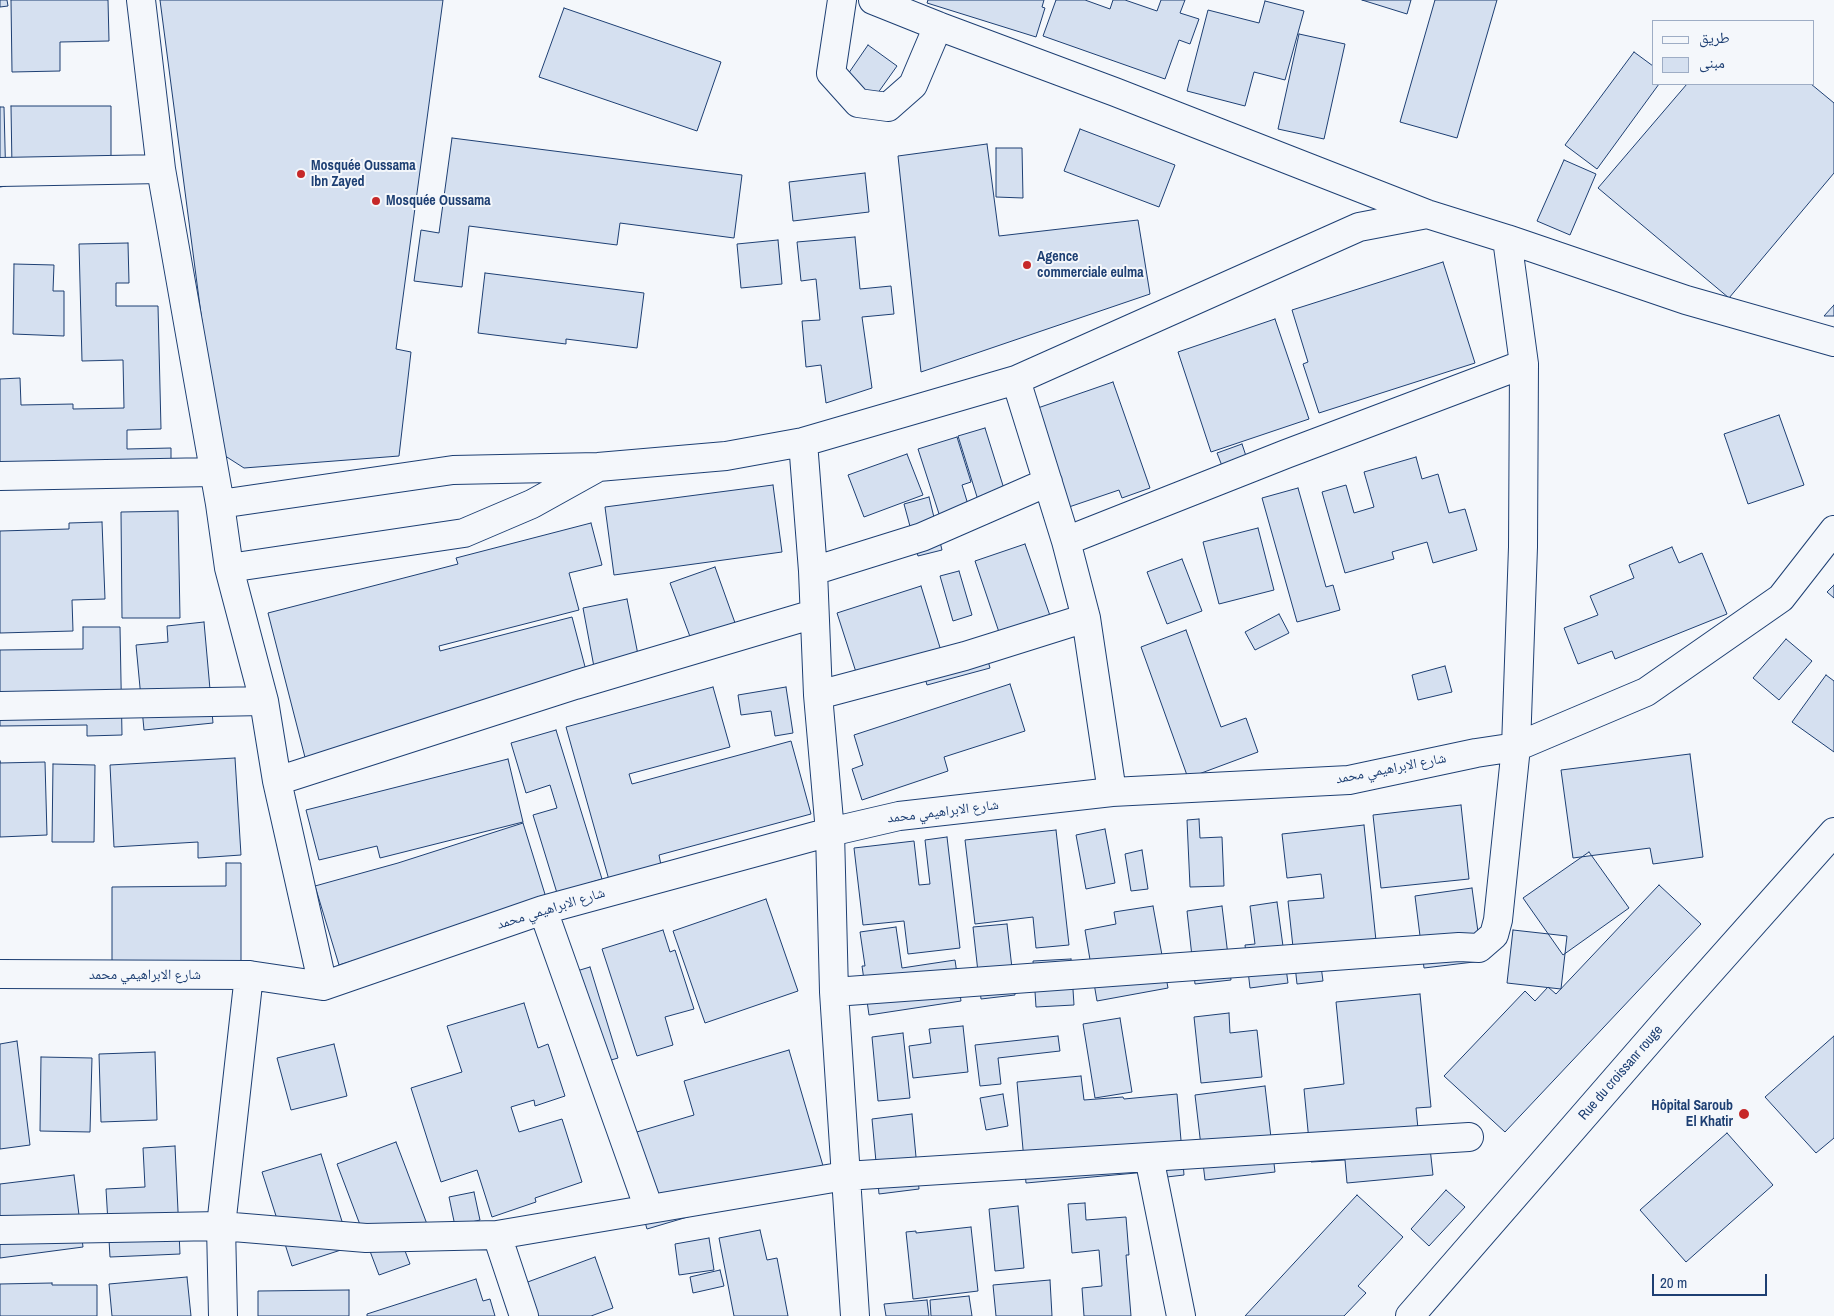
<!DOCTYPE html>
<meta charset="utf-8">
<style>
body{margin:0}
#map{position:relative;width:1834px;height:1316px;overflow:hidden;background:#f4f7fb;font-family:"Archivo Narrow","Noto Naskh Arabic",sans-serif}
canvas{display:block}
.legend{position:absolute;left:1652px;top:20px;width:162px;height:65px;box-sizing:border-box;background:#f4f7fb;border:1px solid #9eadc5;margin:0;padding:6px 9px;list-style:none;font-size:15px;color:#1d3f73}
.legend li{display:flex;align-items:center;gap:10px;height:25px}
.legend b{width:25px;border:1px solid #9eadc5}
.scale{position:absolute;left:1652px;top:1274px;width:115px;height:22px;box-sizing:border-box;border:2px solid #1d3f73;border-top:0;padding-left:6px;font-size:15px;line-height:18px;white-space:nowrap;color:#1d3f73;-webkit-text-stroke:4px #f4f7fb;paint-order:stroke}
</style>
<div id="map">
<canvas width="1834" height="1316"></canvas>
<ul class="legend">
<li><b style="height:6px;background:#f4f7fb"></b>طريق</li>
<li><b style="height:14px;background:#d5e0f0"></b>مبنى</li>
</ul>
<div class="scale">20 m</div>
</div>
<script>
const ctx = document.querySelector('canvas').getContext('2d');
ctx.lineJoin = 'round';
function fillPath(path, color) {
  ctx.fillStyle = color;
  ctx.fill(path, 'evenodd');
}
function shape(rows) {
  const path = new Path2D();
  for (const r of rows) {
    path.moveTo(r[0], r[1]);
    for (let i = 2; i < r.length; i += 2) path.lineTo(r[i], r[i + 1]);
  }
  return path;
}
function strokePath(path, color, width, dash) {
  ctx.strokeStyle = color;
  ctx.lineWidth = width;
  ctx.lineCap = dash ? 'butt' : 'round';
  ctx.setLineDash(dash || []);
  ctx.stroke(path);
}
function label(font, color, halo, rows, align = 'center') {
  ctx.font = font + ' "Archivo Narrow","Noto Naskh Arabic",sans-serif';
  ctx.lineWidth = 4;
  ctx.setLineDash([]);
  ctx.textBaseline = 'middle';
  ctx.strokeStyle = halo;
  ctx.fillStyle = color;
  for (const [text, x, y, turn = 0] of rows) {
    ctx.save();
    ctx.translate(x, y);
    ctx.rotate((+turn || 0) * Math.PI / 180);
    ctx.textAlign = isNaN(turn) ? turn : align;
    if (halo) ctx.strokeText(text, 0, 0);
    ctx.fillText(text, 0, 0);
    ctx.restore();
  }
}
const building = shape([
 [0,0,7,0,8,6,0,7,0,0],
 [11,0,108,0,109,41,60,42,60,71,12,72,11,0],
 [160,0,443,0,396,349,411,352,399,456,244,468,219,452,160,0],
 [928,0,1044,0,1042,7,1045,8,1036,37,927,3,928,0],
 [1056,0,1085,0,1110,9,1113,0,1125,0,1157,11,1161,0,1185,0,1180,13,1199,19,1190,44,1179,40,1165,79,1043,36,1056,0],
 [1362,0,1411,0,1407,14,1362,0],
 [1435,0,1497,0,1457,138,1400,122,1435,0],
 [1265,1,1304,11,1285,80,1254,72,1245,106,1187,91,1208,10,1259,23,1265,1],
 [564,8,721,62,697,131,539,77,564,8],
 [1299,34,1345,44,1324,139,1278,129,1299,34],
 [868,45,897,66,875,97,846,77,868,45],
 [1634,52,1653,66,1653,84,1659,84,1597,169,1565,145,1634,52],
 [1687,84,1811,84,1834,103,1834,173,1729,298,1598,188,1687,84],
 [11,106,111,106,111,161,12,168,11,106],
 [0,107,4,107,6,186,0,187,0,107],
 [1080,129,1175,165,1159,207,1064,171,1080,129],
 [452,138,742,175,734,238,620,223,617,245,469,226,462,287,414,281,421,230,439,233,452,138],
 [987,144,999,236,1138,220,1150,294,921,372,898,156,987,144],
 [996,148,1022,148,1023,198,996,197,996,148],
 [1564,160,1596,174,1570,235,1537,221,1564,160],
 [865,173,869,212,793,221,789,182,865,173],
 [855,237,860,289,891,286,894,314,862,317,872,388,826,403,821,365,806,367,802,321,820,320,816,279,801,281,797,242,855,237],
 [778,240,782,284,741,288,737,244,778,240],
 [128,243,129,283,116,283,116,306,158,306,161,429,127,430,127,449,171,448,171,462,0,466,0,379,20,378,21,405,73,404,73,409,124,408,123,360,82,361,79,244,128,243],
 [1443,262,1475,363,1319,413,1303,364,1308,362,1292,310,1443,262],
 [14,264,54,265,53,291,64,291,64,336,13,334,14,264],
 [485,273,644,293,637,348,566,339,566,344,478,333,485,273],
 [1834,305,1834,316,1824,316,1834,305],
 [1275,319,1309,419,1211,452,1178,352,1275,319],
 [1113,382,1150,488,1122,498,1119,490,1066,508,1032,410,1113,382],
 [1779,415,1804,485,1748,504,1724,434,1779,415],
 [985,428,1005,492,978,500,958,436,985,428],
 [957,437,971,482,962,485,970,511,941,520,918,449,957,437],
 [1242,444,1248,462,1224,471,1217,453,1242,444],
 [907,454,923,495,864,517,848,475,907,454],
 [1416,457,1422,479,1438,474,1449,513,1465,509,1477,550,1433,563,1427,542,1392,552,1394,559,1345,573,1322,492,1346,485,1354,513,1374,507,1364,472,1416,457],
 [773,485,782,552,614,575,605,507,773,485],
 [1298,488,1326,587,1333,585,1340,610,1297,622,1262,498,1298,488],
 [929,497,942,550,918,556,904,504,929,497],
 [178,511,180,618,122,618,121,512,178,511],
 [102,522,105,599,72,600,73,631,0,633,0,531,69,529,69,523,102,522],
 [591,523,602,565,569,573,579,610,439,646,440,651,572,617,589,682,308,769,268,613,458,564,456,558,591,523],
 [1258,528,1274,590,1219,604,1203,542,1258,528],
 [1025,544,1055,630,1004,647,975,561,1025,544],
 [1672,547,1679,563,1702,553,1727,614,1615,659,1612,651,1578,664,1564,628,1598,615,1590,596,1634,578,1629,565,1672,547],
 [1182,559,1202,611,1167,624,1147,572,1182,559],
 [715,567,739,634,695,650,670,583,715,567],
 [959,571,972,615,953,621,940,576,959,571],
 [1834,585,1834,598,1827,592,1834,585],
 [921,586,942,654,904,685,864,697,837,613,921,586],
 [627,599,642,675,597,683,583,608,627,599],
 [1279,614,1289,633,1255,650,1245,632,1279,614],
 [204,622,213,723,144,730,136,645,168,642,167,626,204,622],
 [83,627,120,627,122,735,87,736,87,725,0,726,0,650,83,649,83,627],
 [1186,630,1221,727,1246,718,1258,752,1188,778,1141,647,1186,630],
 [1786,639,1812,661,1779,700,1753,678,1786,639],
 [984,647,990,668,927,685,921,664,984,647],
 [1445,666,1452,692,1418,700,1412,675,1445,666],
 [1826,675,1834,681,1834,752,1792,722,1826,675],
 [1010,684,1025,731,944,757,948,771,862,800,852,769,863,765,854,735,1010,684],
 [713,687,730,747,629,774,632,784,791,741,811,814,659,855,661,865,609,880,566,727,713,687],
 [786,687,793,733,775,736,771,711,741,715,738,695,786,687],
 [556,730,602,879,557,893,533,815,557,808,550,785,526,793,511,743,556,730],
 [1690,754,1703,857,1653,864,1650,848,1573,858,1561,770,1690,754],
 [235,758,241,855,198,858,198,842,114,847,110,765,235,758],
 [508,759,523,822,380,858,377,846,319,860,306,810,508,759],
 [0,761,0,763,45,762,47,835,0,837,0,761],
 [53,764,95,765,94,842,52,842,53,764],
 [1461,805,1469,879,1381,888,1373,815,1461,805],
 [1199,819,1200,838,1222,837,1224,886,1190,887,1187,820,1199,819],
 [523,823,548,904,498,917,339,965,315,886,398,863,523,823],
 [1364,825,1378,960,1321,966,1323,981,1297,984,1288,901,1324,898,1321,874,1287,878,1282,834,1364,825],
 [1105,829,1115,883,1086,889,1076,835,1105,829],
 [1056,830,1069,945,1036,948,1033,917,975,924,965,840,1056,830],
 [947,837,960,948,908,954,904,921,863,925,854,848,914,841,919,885,930,884,925,840,947,837],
 [1142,850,1148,889,1131,891,1125,854,1142,850],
 [1589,852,1629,908,1563,955,1523,898,1589,852],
 [226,863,241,863,241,963,112,964,112,887,226,886,226,863],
 [1659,885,1701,924,1505,1132,1444,1076,1525,991,1535,1001,1548,987,1556,994,1659,885],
 [1472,888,1482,961,1424,968,1415,896,1472,888],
 [766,899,798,991,705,1023,673,931,766,899],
 [1277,902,1288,983,1250,988,1245,945,1255,944,1250,906,1277,902],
 [1153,906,1168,988,1097,1001,1085,930,1116,924,1114,912,1153,906],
 [1222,906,1231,980,1195,984,1187,911,1222,906],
 [1007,924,1015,995,981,999,973,927,1007,924],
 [896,927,902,968,955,960,961,1001,869,1015,862,966,865,966,860,932,896,927],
 [663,930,670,952,675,950,694,1009,665,1017,673,1045,637,1056,602,949,663,930],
 [1513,930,1567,936,1561,989,1507,983,1513,930],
 [1071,959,1074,1005,1036,1007,1033,961,1071,959],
 [590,967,618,1058,594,1065,567,974,590,967],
 [1420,994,1431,1107,1416,1108,1420,1150,1430,1148,1433,1175,1347,1183,1345,1160,1311,1162,1304,1089,1344,1084,1336,1002,1420,994],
 [524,1003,538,1048,548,1044,565,1096,535,1106,534,1100,511,1107,519,1132,562,1119,582,1182,535,1198,536,1202,492,1217,477,1170,441,1182,411,1088,462,1072,447,1026,524,1003],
 [1229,1013,1230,1033,1257,1030,1262,1077,1201,1083,1194,1017,1229,1013],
 [1120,1018,1132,1092,1095,1098,1083,1024,1120,1018],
 [963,1026,968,1072,913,1078,909,1046,931,1043,929,1029,963,1026],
 [903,1033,910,1098,878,1101,872,1037,903,1033],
 [1058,1036,1060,1051,998,1058,1001,1084,980,1086,975,1045,1058,1036],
 [1834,1036,1834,1138,1816,1153,1765,1097,1834,1036],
 [17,1041,30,1145,0,1149,0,1044,17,1041],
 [334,1044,347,1096,291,1110,277,1058,334,1044],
 [789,1050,826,1176,647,1229,620,1137,694,1115,684,1081,789,1050],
 [155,1052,157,1120,101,1122,99,1054,155,1052],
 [41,1057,92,1058,90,1132,40,1131,41,1057],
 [1081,1076,1084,1100,1123,1097,1124,1099,1177,1094,1184,1175,1158,1178,1158,1171,1026,1183,1017,1082,1081,1076],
 [1265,1086,1275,1172,1205,1180,1195,1095,1265,1086],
 [1003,1094,1008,1126,986,1130,980,1098,1003,1094],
 [912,1114,919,1189,879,1194,872,1119,912,1114],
 [1727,1133,1773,1185,1686,1262,1640,1210,1727,1133],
 [396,1142,430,1232,402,1243,410,1264,379,1275,337,1164,396,1142],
 [175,1146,180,1254,110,1257,106,1189,145,1187,143,1148,175,1146],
 [321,1154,350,1247,292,1266,262,1172,321,1154],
 [74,1175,83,1247,0,1258,0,1184,74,1175],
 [1446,1190,1465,1207,1429,1246,1411,1229,1446,1190],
 [474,1192,480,1220,455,1226,449,1197,474,1192],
 [1357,1195,1403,1237,1358,1286,1366,1293,1344,1316,1245,1316,1357,1195],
 [1085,1203,1086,1220,1126,1217,1129,1255,1126,1255,1131,1316,1084,1316,1082,1288,1102,1286,1099,1250,1072,1253,1068,1204,1085,1203],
 [1018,1206,1024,1268,995,1271,989,1209,1018,1206],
 [971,1227,978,1291,913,1299,906,1232,916,1231,916,1233,971,1227],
 [760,1230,767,1260,777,1258,788,1316,734,1316,719,1238,760,1230],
 [709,1238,714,1270,679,1275,675,1244,709,1238],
 [595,1257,613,1308,591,1316,538,1316,525,1283,595,1257],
 [720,1270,724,1286,693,1293,690,1277,720,1270],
 [187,1277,191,1316,112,1316,109,1284,187,1277],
 [476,1279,483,1301,490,1299,495,1316,367,1316,367,1314,476,1279],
 [1050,1280,1052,1316,996,1316,993,1285,1050,1280],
 [52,1283,52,1285,97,1285,97,1316,0,1316,0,1284,52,1283],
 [349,1290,349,1316,258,1316,258,1291,349,1290],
 [969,1296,972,1316,931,1316,930,1300,969,1296],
 [927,1300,929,1316,886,1316,884,1304,927,1300]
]);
const street = shape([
 [141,0,161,169,220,504,229,568,264,701,277,781,323,986],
 [842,0,831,73,858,103,888,107,913,85,938,26],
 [873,0,938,26,1115,92,1427,214,1507,239,1686,300,1834,342],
 [0,172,161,169],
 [1016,380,1066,541,1086,618,1112,792],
 [803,442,813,571,818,695,830,832,834,992,855,1316],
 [0,476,213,472],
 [220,504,453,470,598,467,726,456,803,442,1016,380,1359,227,1427,214],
 [1066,541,1286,454,1524,364],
 [229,568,464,533,532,504,595,469],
 [813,571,922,537,1048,482],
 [818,695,965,656,1086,618],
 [0,706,264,701],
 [277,781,575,685,814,614],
 [543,910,649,1209],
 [0,974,249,975,323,986,543,910,830,832,899,816,1112,792,1349,780,1476,753,1516,747,1646,692,1781,598,1834,530],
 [834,992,1459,947,1479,948,1494,935,1498,920,1516,747,1523,547,1524,364,1507,239],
 [1149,1157,1181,1316],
 [0,1230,221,1226,366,1238,497,1235,845,1176,1469,1137],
 [497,1235,524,1316],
 [223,1316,221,1226,249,975]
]);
const secondary = shape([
 [1410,1316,1681,1004,1834,832]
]);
const markers = [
 [301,174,5,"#c62828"],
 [376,201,5,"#c62828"],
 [1027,265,5,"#c62828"],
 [1744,1114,6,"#c62828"]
];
const poiNames = [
 ["Mosquée Oussama",311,166],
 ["Ibn Zayed",311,182],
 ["Mosquée Oussama",386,201],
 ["Agence",1037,257],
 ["commerciale eulma",1037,273],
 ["Hôpital Saroub",1733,1106,"right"],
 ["El Khatir",1733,1122,"right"]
];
const streetNames = [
 ["شارع الابراهيمي محمد",1391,769,-11],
 ["شارع الابراهيمي محمد",943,812,-7],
 ["شارع الابراهيمي محمد",551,909,-17],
 ["شارع الابراهيمي محمد",145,975],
 ["Rue du croissanr rouge",1621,1073,-49]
];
fillPath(building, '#d5e0f0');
strokePath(building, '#1d3f73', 1);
strokePath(street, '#1d3f73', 30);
strokePath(secondary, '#1d3f73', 30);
strokePath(street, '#f4f7fb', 28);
strokePath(secondary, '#f4f7fb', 28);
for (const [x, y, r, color] of markers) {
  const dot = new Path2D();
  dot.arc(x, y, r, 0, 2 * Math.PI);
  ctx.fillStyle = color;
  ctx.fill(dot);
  strokePath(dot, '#f4f7fb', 2);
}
label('bold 14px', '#1d3f73', '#f4f7fb', poiNames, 'left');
label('14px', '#1d3f73', '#f4f7fb', streetNames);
</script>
